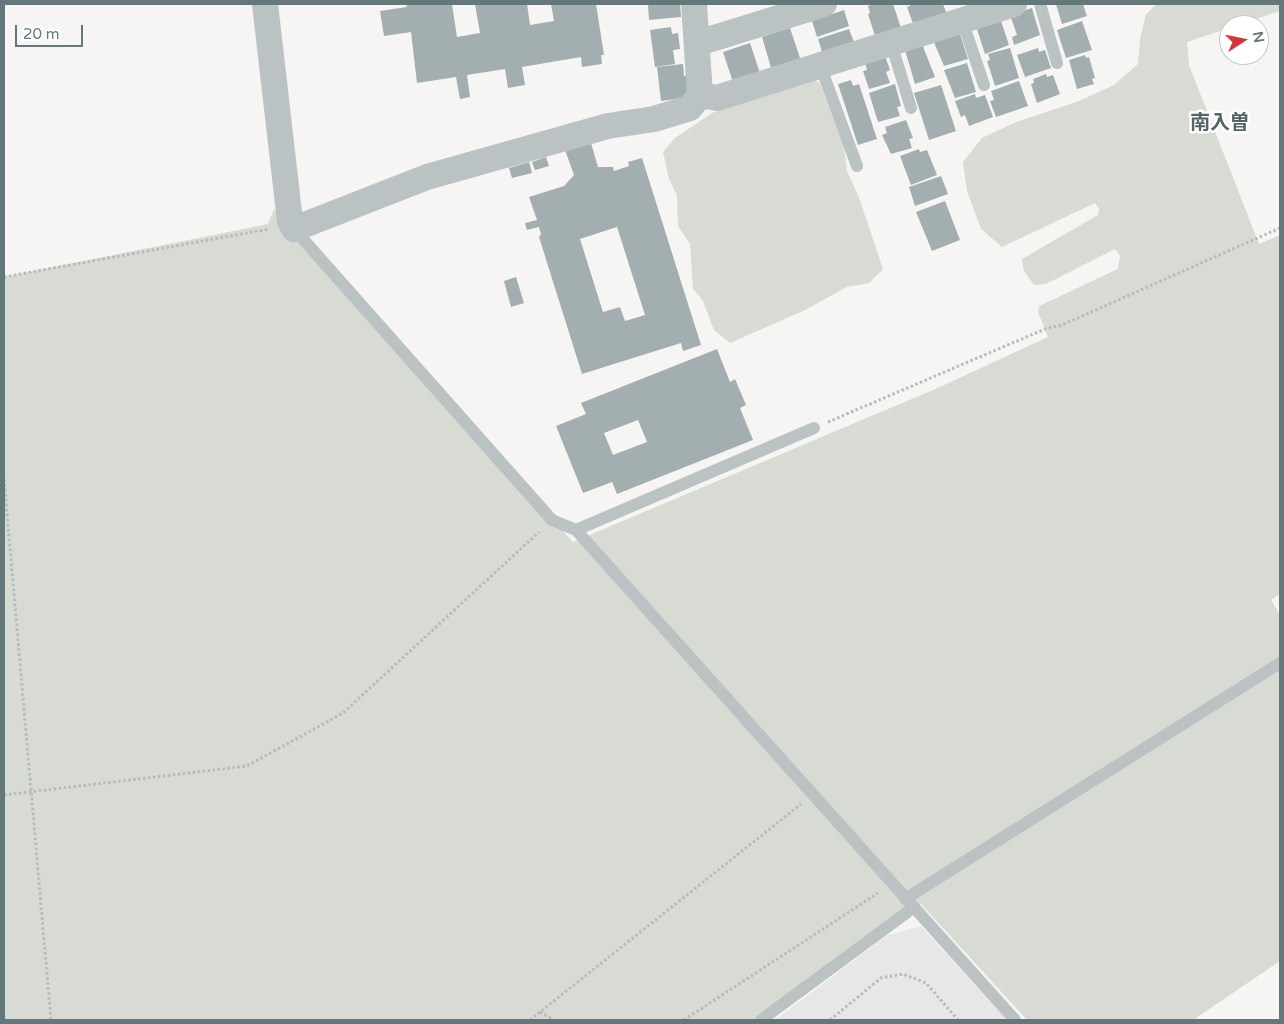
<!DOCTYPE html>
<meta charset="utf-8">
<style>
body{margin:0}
#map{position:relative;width:1284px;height:1024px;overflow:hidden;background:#f6f5f3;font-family:"Varela Round",sans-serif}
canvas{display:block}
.frame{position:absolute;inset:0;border:5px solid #64787c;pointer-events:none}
.north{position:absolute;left:1219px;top:15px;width:50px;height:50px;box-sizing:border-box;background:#fff;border:1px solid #c1c9cb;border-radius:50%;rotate:79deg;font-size:14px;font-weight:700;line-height:20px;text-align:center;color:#64787c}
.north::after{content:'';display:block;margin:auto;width:18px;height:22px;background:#d4353c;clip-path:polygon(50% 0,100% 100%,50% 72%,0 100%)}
.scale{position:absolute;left:15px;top:25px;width:68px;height:22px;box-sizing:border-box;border:2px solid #64787c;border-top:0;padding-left:6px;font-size:15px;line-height:18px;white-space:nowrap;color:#64787c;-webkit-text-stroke:4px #fff;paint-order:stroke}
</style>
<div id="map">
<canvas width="1284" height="1024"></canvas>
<div class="frame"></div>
<div class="north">N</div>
<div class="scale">20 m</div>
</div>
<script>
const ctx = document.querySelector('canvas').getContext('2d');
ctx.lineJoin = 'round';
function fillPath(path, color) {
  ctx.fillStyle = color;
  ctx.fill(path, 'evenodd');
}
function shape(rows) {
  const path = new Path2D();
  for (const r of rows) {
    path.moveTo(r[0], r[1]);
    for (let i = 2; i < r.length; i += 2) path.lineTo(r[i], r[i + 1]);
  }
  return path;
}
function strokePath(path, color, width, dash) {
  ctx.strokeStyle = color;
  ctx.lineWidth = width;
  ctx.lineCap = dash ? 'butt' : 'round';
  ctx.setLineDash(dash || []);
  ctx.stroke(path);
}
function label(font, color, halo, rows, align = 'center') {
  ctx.font = font + ' "Varela Round","Noto Sans JP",sans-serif';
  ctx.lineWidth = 5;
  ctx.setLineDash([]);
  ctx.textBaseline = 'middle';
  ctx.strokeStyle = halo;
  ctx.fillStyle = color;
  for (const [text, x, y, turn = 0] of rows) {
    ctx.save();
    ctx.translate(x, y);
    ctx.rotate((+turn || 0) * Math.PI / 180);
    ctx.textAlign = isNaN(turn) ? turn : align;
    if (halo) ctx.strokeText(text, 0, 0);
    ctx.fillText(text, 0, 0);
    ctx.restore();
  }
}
const built = shape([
 [921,926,1007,1020,775,1020,886,936]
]);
const green = shape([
 [1157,4,1280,4,1280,11,1238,25,1229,25,1229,28,1187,42,1189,65,1259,244,1280,235,1280,594,1271,600,1280,615,1280,961,1193,1020,1027,1020,921,904,753,1020,4,1020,4,277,268,224,274,209,295,239,573,542,940,387,1048,337,1038,312,1039,306,1118,269,1120,256,1115,249,1056,279,1045,284,1034,285,1024,271,1022,259,1098,215,1099,209,1095,203,1002,247,981,229,967,191,963,162,982,138,1016,122,1079,101,1114,85,1138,64,1140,39,1146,14],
 [813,77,820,84,844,147,847,171,858,195,883,269,869,283,847,287,805,310,730,343,714,330,703,301,693,289,690,244,678,226,677,196,669,179,663,152,675,138,712,113]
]);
const building = shape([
 [406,4,452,4,457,37,480,33,475,4,527,4,530,25,554,21,551,4,596,4,604,55,601,55,602,64,582,67,581,57,522,67,525,85,508,88,505,69,467,75,470,97,460,99,456,77,417,83,411,32,384,36,380,11,407,7],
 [648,4,680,4,681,17,649,20],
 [874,4,893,4,902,31,876,39,868,14,870,13,868,6],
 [910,4,943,4,948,17,914,26,907,7,910,6],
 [1056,4,1083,4,1087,16,1062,24],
 [1032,8,1040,35,1014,45,1012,37,1017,35,1010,15],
 [844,10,849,26,817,37,812,21],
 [999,15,1009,45,985,54,976,26],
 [1082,21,1092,50,1066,58,1057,30],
 [671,27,672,34,678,33,680,49,673,50,675,64,655,67,650,30],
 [790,28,801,61,772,71,762,37],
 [849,29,855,45,823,55,818,39],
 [959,31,968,59,944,66,933,40],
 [750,43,760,73,733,82,723,52],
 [922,44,935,77,915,84,905,50],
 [1010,48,1019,78,995,86,987,61,990,60,988,54],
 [1038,48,1039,52,1045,50,1051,68,1025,77,1017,55],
 [884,53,890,70,886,72,890,83,869,89,863,71,867,70,864,59],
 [1085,55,1086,58,1089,57,1095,78,1092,79,1094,84,1077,89,1069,60],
 [967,63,976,92,955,98,944,70],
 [683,64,684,76,689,75,690,89,683,98,661,101,657,67],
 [1046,74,1047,77,1053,75,1060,94,1037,103,1031,84,1034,83,1033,79],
 [851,80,853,86,859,84,877,139,858,145,838,84],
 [1019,81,1028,106,996,117,990,101,994,100,991,91],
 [895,84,901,106,897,107,900,116,878,122,869,93],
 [941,85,956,131,929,140,914,93],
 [975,94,976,98,985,95,993,117,969,126,965,115,961,117,955,101],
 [906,120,913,138,909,139,912,148,891,154,882,135,887,133,885,127],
 [591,143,598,167,613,167,614,171,629,166,628,162,642,158,701,345,683,351,681,343,582,374,539,237,541,234,539,227,527,230,525,223,537,220,529,197,564,186,574,175,565,150],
 [617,227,645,315,625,321,620,307,603,312,580,239],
 [919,149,920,152,927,150,937,175,911,185,900,156],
 [546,157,549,166,535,170,532,162],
 [529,162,532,173,512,178,509,168],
 [941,176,948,194,915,206,909,187],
 [945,201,960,240,932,251,916,212],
 [516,277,524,303,511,307,504,281],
 [717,349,730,382,735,379,746,405,740,408,753,440,617,494,612,482,583,493,556,426,586,414,581,403],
 [638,420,647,442,613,455,604,433]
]);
const path = shape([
 [4,277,269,229],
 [828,422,1045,329,1062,325,1280,228],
 [4,479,51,1020],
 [4,795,247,766,343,713,539,532],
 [540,1012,554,1020],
 [530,1020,801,804],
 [684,1020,878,893],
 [830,1020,881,978,903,974,926,983,958,1020]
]);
const service = shape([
 [1040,4,1057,63],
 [962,20,984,85],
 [891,43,911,108],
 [820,65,857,166],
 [294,229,552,520,576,530,1015,1020],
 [576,530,814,428],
 [905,899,1280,663],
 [761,1020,913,908]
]);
const minor = shape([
 [265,4,290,221,294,229,427,177,608,126,654,119,690,108,700,95,694,4],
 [698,43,824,4],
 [700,95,717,98,1014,4]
]);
const quarterNames = [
 ["南入曽",1220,124]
];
fillPath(built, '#e7e7e7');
fillPath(green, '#d7dbd3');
fillPath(building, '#a3aeb0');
strokePath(path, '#b6bbbc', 3, [2.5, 2.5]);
strokePath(service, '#bbc2c3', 12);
strokePath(minor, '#bbc2c3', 26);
label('bold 20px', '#556467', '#fff', quarterNames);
</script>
